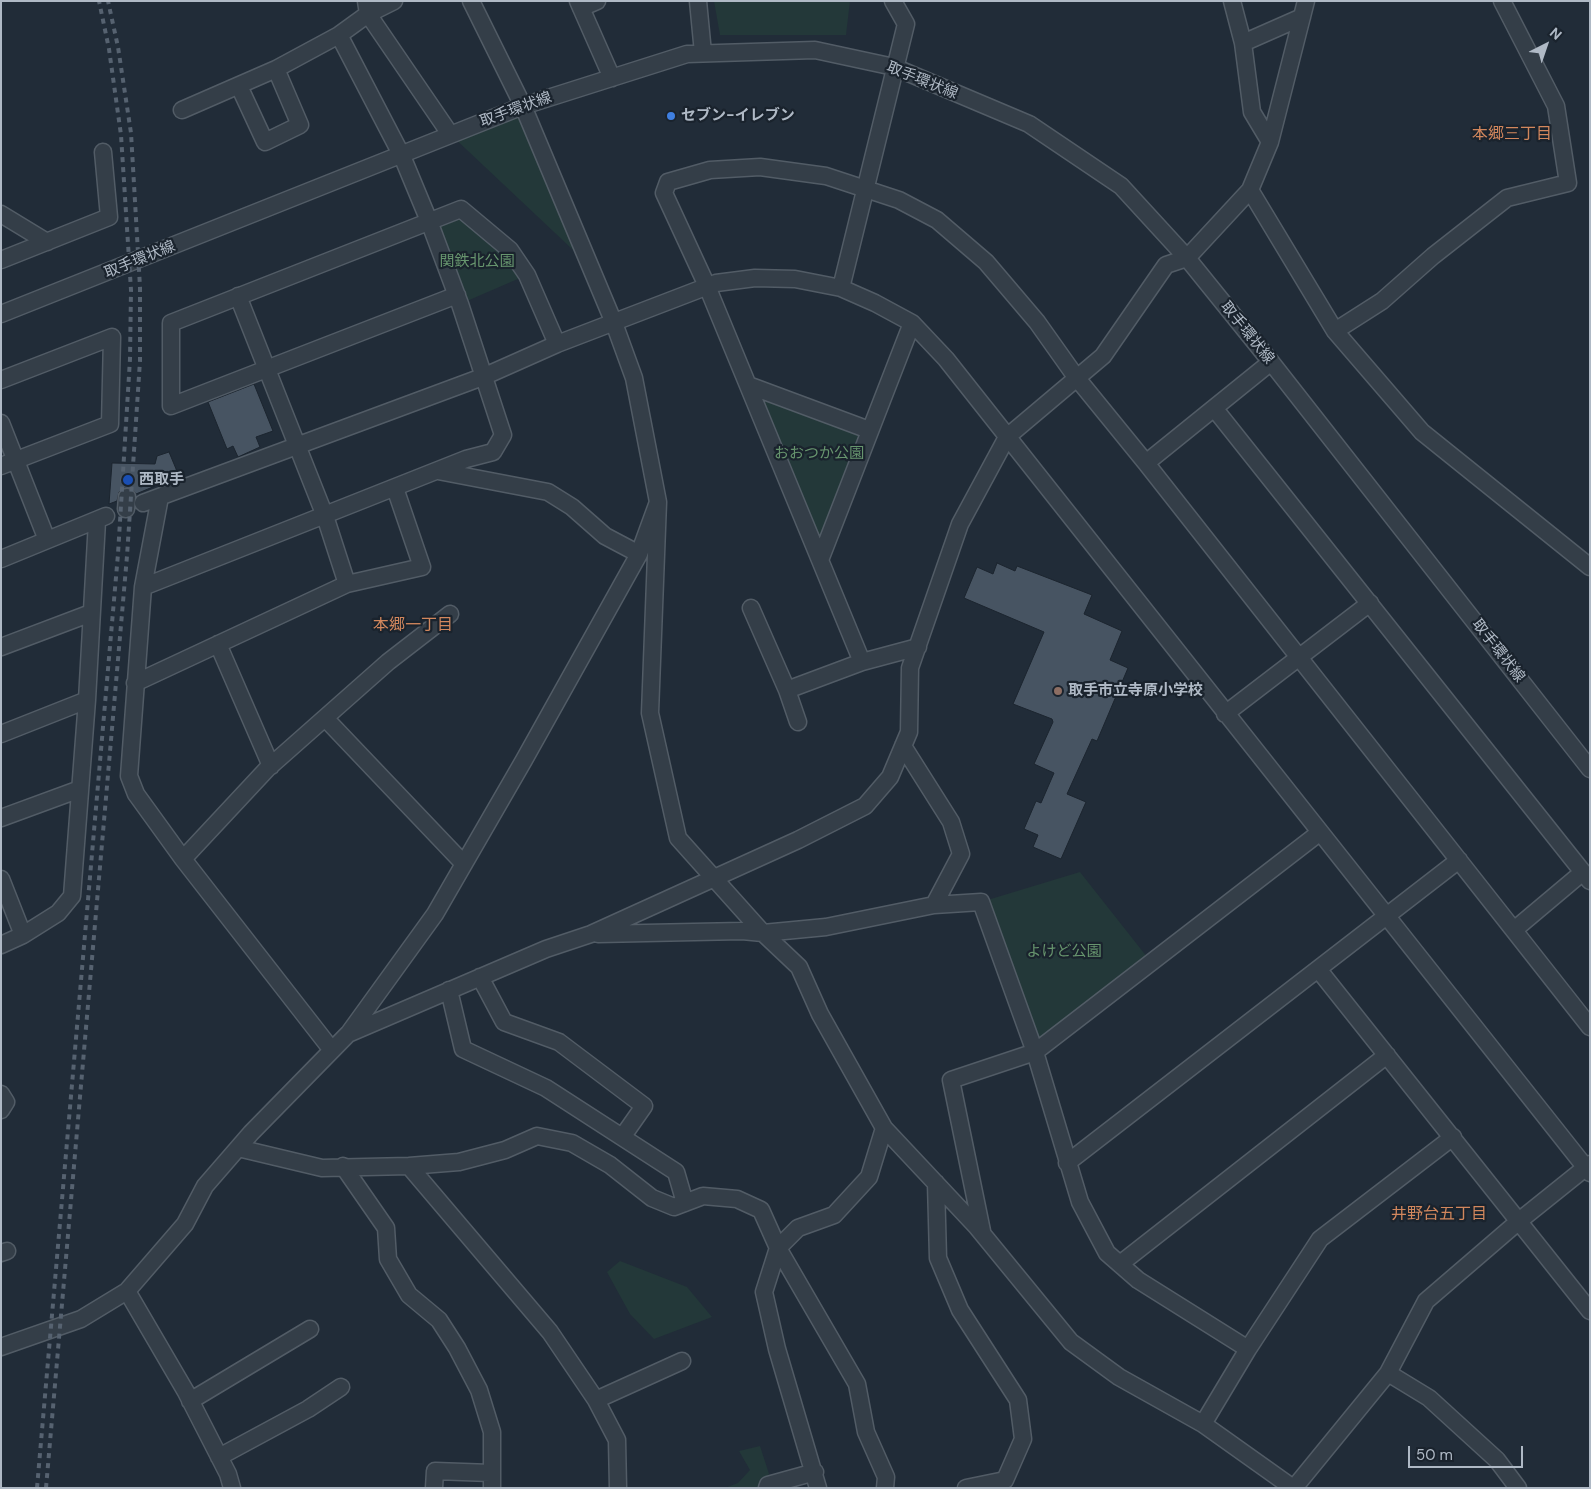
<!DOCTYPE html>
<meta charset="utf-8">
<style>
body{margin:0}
#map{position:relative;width:1591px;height:1489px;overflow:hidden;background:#212c38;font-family:"DM Sans",sans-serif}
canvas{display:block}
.frame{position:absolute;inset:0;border:2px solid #afb9c5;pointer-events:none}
.north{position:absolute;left:1521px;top:20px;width:50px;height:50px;-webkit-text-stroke:4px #1a232d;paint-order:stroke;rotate:41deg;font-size:14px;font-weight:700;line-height:20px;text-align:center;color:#afb9c5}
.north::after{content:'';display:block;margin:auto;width:18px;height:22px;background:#afb9c5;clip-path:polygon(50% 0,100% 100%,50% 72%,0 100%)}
.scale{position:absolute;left:1408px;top:1446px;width:115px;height:22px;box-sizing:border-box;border:2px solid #afb9c5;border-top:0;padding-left:6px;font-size:15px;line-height:18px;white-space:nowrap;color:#afb9c5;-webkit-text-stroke:4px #1a232d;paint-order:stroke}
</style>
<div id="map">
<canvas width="1591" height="1489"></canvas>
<div class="frame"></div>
<div class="north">N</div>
<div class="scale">50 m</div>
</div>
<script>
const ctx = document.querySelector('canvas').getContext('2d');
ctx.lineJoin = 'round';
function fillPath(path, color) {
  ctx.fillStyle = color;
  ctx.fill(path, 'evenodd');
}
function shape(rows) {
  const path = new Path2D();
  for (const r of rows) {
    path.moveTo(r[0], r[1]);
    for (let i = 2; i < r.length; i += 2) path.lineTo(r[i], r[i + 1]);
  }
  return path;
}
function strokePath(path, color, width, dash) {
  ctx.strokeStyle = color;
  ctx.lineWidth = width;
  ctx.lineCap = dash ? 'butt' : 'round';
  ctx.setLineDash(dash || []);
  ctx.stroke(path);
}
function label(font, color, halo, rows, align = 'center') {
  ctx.font = font + ' "DM Sans","Noto Sans JP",sans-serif';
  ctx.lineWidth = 4.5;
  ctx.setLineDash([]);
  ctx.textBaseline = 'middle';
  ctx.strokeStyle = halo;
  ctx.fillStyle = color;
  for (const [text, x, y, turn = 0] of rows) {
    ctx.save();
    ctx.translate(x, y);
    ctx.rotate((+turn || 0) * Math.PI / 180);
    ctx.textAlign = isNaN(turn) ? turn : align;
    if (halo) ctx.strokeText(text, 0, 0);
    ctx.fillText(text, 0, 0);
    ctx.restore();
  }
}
const green = shape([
 [714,1,850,1,846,35,720,35],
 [523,106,589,265,450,134],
 [461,209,527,275,460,304,429,221],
 [748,385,869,430,820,560],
 [1080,872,1151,962,1035,1052,981,902],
 [620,1261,687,1287,712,1317,654,1339,630,1314,607,1272],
 [760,1446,769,1474,760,1488,725,1488,738,1483,750,1470,739,1451]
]);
const building = shape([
 [254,384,273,431,256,437,260,447,238,457,233,446,227,449,208,402,254,384],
 [169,452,179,476,136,494,132,489,123,488,119,492,117,501,109,504,112,463,155,464,157,456,169,452],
 [997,563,1015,571,1017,566,1092,595,1084,614,1122,631,1110,660,1128,668,1097,741,1092,739,1067,794,1086,802,1061,859,1033,847,1038,835,1024,829,1036,801,1041,803,1054,773,1034,764,1053,722,1052,719,1013,704,1044,632,964,598,977,567,993,574,997,563]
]);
const minor = shape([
 [366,1,368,14,450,134],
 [578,1,612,78],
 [698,1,703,53],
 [1232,1,1243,43,1252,112,1270,142],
 [581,8,597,1],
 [1243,43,1302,17],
 [239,86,265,142,300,125,276,69],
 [182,110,276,69,339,35],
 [1250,190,1270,142,1306,1],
 [1,214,47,242],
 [1,260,109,217,103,152],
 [841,288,906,24,893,1],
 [457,295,171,406,171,323,461,209,510,250,527,275,557,344],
 [1,314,523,106,687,54,815,50,894,67,1029,124,1121,186,1187,258,1271,362,1590,769],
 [1335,331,1382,301,1433,256,1507,198,1568,183,1556,106,1502,1],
 [1,380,112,337,110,424,1,466],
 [748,385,869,430],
 [1216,407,1214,408,1590,881],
 [1,423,47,540],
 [1146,463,1271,362],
 [438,471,548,492,572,507,605,536,639,554],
 [160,497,143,587,129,776,136,794,183,859,331,1049],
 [658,502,650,713,678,838,763,933,826,927,934,905,981,902,1035,1052,1080,1202,1107,1253,1138,1280,1248,1349],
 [143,503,485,376,557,344,716,283,755,278,795,279,841,288,875,303,912,323,946,359,1590,1173],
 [126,509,127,497],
 [1,559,106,516],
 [820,560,912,323],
 [347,584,422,567,395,488],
 [143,587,466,459,493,452,503,435,460,304,429,221,402,156,339,35,368,14,394,1],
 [751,608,787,690,798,722],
 [218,644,271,766],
 [1,647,91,613],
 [862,662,707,286,664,193,668,182,710,170,760,167,826,176,899,200,937,220,986,262,1037,322,1076,377,1146,463,1590,1027],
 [135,683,347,584,325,516,238,296],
 [787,690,862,662,918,647],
 [1225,714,1370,603],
 [325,718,464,864],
 [1,734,87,700],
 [903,746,951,822,961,854,934,905],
 [1,818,80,789],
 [183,859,267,769,388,662,450,614],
 [1,879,23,935],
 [1514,930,1583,872],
 [598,934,742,931,763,933,799,967,820,1014,884,1128,976,1226,1071,1342,1119,1377,1203,1424,1293,1488],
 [1,945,23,935,58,913,72,896,87,700,97,521],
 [1318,969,1590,1311],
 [480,977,504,1022,559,1042,644,1106,623,1136],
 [449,990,463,1049,546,1088,676,1172,685,1203],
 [349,1033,435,914,524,760,639,554,658,502,634,378,614,323,523,106,471,1],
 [1,1094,6,1102,1,1110],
 [884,1128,869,1177,834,1215,798,1228,778,1248,857,1384,866,1432,886,1477,885,1488],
 [238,1148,322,1168,409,1166,459,1162,505,1150,537,1136,572,1143,610,1165,652,1198,674,1207,703,1196,737,1199,761,1210,778,1248,764,1292,777,1349,818,1488],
 [1067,1163,1459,860],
 [343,1166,386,1228,388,1259,409,1295,439,1320,457,1348,479,1390,492,1432,492,1488],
 [409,1166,550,1332,596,1400,617,1440,618,1488],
 [936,1183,938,1258,960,1310,1018,1400,1023,1439,1005,1480,966,1488],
 [982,1231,951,1080,1035,1052,1319,833],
 [1,1253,7,1251],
 [1120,1264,1387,1055],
 [127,1291,186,1392,228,1474,232,1488],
 [1,1347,81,1319,127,1291,185,1224,205,1186,251,1133,348,1034,546,949,591,934,798,840,865,806,890,777,909,732,910,668,960,524,1007,437,1103,356,1166,265,1187,258,1250,190,1335,331,1422,432,1590,567],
 [1388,1373,1429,1398,1497,1460,1518,1488],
 [596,1400,682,1361],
 [190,1401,310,1329],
 [1203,1424,1248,1349,1320,1239,1453,1137],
 [219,1457,308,1409,341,1387],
 [434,1488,435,1471,491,1473],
 [767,1488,768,1485,815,1472],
 [1294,1488,1388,1373,1426,1301,1519,1221,1590,1164]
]);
const rail = shape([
 [37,1488,118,554,130,359,131,290,121,135,109,49,99,1],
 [46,1488,127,556,140,361,140,287,131,133,118,47,108,1]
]);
const markers = [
 [671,116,5,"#3f7fe0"],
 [128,480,6,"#1a4fb4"],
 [1058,691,5,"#8d6e63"]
];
const streetNames = [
 ["取手環状線",922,81,22],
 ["取手環状線",516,110,-20],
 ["取手環状線",140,260,-22],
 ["取手環状線",1247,333,51],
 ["取手環状線",1498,651,52]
];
const poiNames = [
 ["セブン-イレブン",681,116],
 ["西取手",139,480],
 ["取手市立寺原小学校",1068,691]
];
const parkNames = [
 ["関鉄北公園",477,262],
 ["おおつか公園",819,454],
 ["よけど公園",1064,952]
];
const neighbourhoodNames = [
 ["本郷三丁目",1512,135],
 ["本郷一丁目",413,626],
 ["井野台五丁目",1439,1215]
];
fillPath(green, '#233839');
fillPath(building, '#475462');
strokePath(building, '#1c252f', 1);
strokePath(minor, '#525c66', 19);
strokePath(minor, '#343e48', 16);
strokePath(rail, '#566270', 4, [5, 5]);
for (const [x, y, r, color] of markers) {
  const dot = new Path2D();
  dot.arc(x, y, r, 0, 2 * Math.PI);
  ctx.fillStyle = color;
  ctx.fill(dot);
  strokePath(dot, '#1a232d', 2);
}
label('15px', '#afb9c5', '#1a232d', streetNames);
label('bold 15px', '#afb9c5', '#1a232d', poiNames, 'left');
label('15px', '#67956e', '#1a232d', parkNames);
label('16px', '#d2875d', '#1a232d', neighbourhoodNames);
</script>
